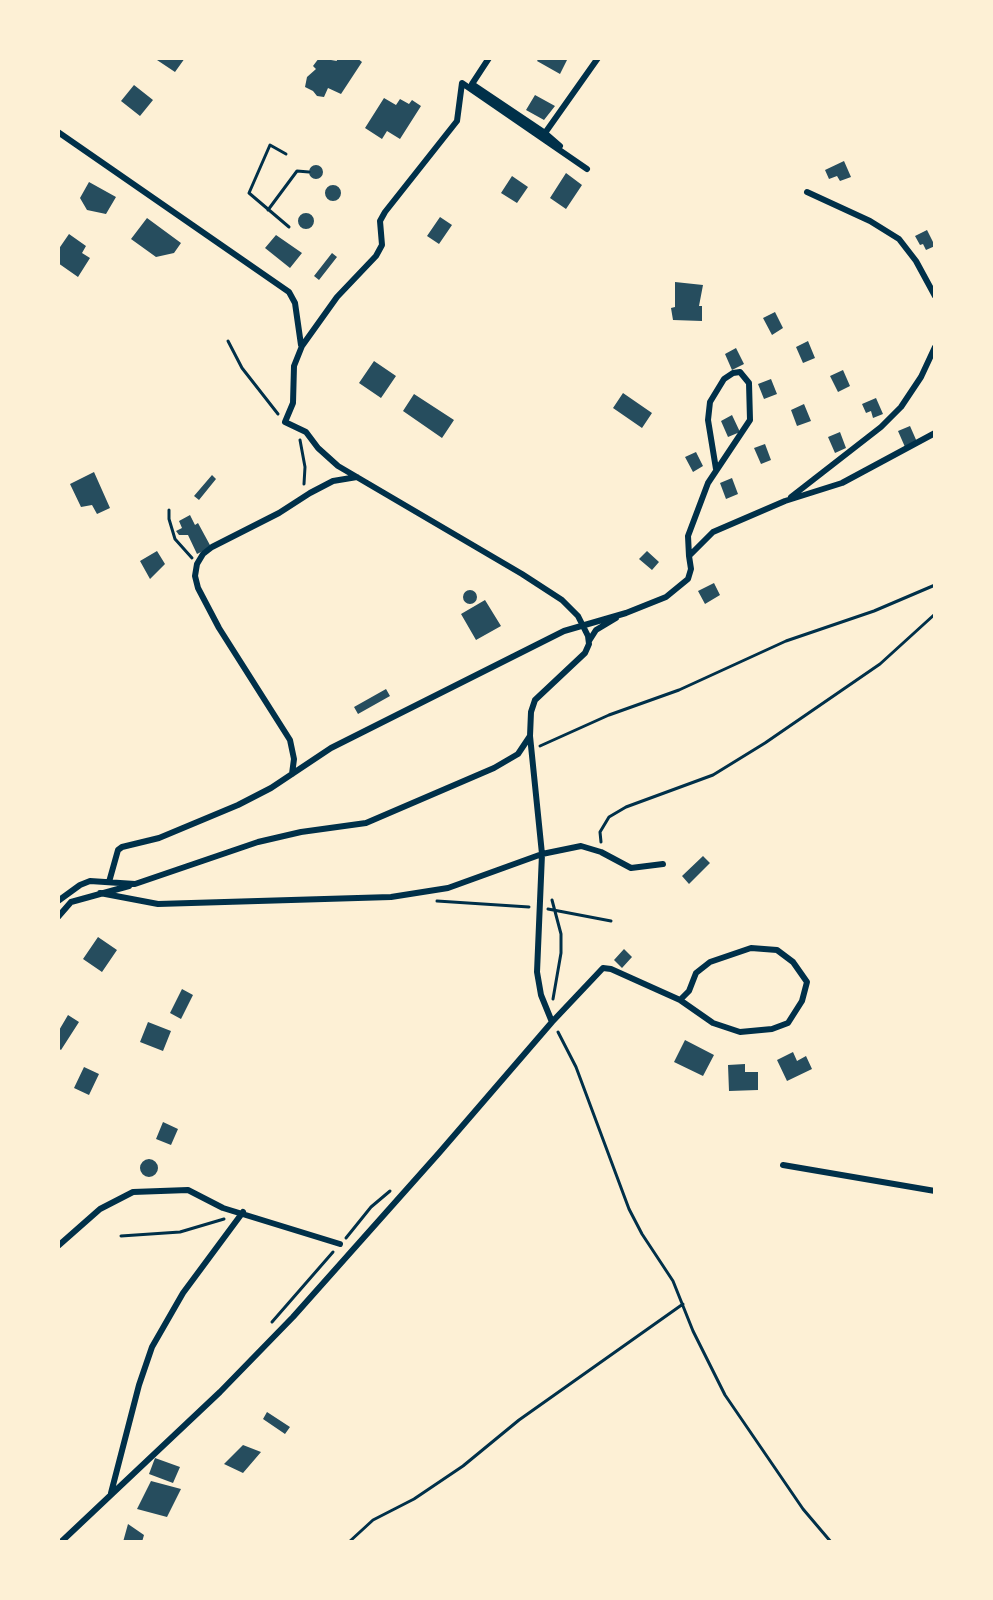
<!DOCTYPE html>
<style>
body{margin:0}
#map{position:relative;width:993px;height:1600px;overflow:hidden;background:#fdf0d5;font-family:"Public Sans",sans-serif}
canvas{display:block}
.frame{position:absolute;inset:0;border:60px solid #fdf0d5;pointer-events:none}
</style>
<div id="map">
<canvas width="993" height="1600"></canvas>
<div class="frame"></div>
</div>
<script>
const ctx = document.querySelector('canvas').getContext('2d');
ctx.lineJoin = 'round';
function fillPath(path, color) {
  ctx.fillStyle = color;
  ctx.fill(path, 'evenodd');
}
function shape(rows) {
  const path = new Path2D();
  for (const r of rows) {
    if (r.length === 3) {
      path.moveTo(r[0] + r[2], r[1]);
      path.arc(r[0], r[1], r[2], 0, 2 * Math.PI);
      continue;
    }
    path.moveTo(r[0], r[1]);
    for (let i = 2; i < r.length; i += 2) path.lineTo(r[i], r[i + 1]);
  }
  return path;
}
function strokePath(path, color, width, dash) {
  ctx.strokeStyle = color;
  ctx.lineWidth = width;
  ctx.lineCap = dash ? 'butt' : 'round';
  ctx.setLineDash(dash || []);
  ctx.stroke(path);
}
const building = shape([
 [154,58,185,58,175,72],
 [319,58,337,61,336,58,357,58,362,62,341,94,328,88,324,97,317,96,313,91,305,87,307,77,316,69,313,66],
 [539,58,568,58,560,74,537,61],
 [134,85,153,100,140,116,121,101],
 [535,95,555,106,544,120,526,110],
 [384,98,396,105,400,99,409,104,412,100,421,106,400,139,387,131,382,139,365,128],
 [844,161,851,177,840,181,837,176,829,179,825,170],
 [316,172,7],
 [566,173,582,185,566,209,550,198],
 [512,176,528,187,517,203,501,193],
 [89,182,116,197,106,214,87,210,80,198],
 [333,193,8],
 [306,221,8],
 [440,217,452,225,439,244,427,236],
 [147,218,181,243,174,253,156,257,131,239],
 [927,230,935,246,926,250,923,244,920,245,915,236],
 [69,234,86,246,82,253,90,258,78,277,58,263,58,250],
 [276,235,302,253,290,268,265,248],
 [332,253,337,257,319,280,314,276],
 [675,282,703,285,699,306,702,306,702,321,673,320,671,308,675,307],
 [775,312,783,328,772,335,763,318],
 [808,341,815,358,803,363,796,347],
 [736,348,744,364,732,370,725,354],
 [374,361,396,376,381,398,359,383],
 [843,370,850,386,838,392,830,376],
 [771,379,777,394,764,399,758,384],
 [623,393,652,413,642,428,613,408],
 [414,394,454,420,442,438,403,411],
 [876,398,883,414,873,418,871,411,866,413,862,404],
 [804,404,811,421,797,426,791,410],
 [732,415,740,432,728,437,721,421],
 [910,426,917,442,905,447,898,431],
 [840,432,846,448,835,453,828,437],
 [765,444,771,460,761,464,754,448],
 [696,452,703,466,693,472,685,457],
 [94,472,110,508,97,514,92,505,81,507,70,484],
 [212,475,216,479,199,500,194,496],
 [732,478,738,494,726,499,720,483],
 [190,515,195,525,198,523,211,547,197,554,188,535,179,535,176,531,182,528,179,521],
 [157,551,165,564,150,579,140,561],
 [647,551,659,562,652,570,639,559],
 [714,583,720,595,705,604,698,591],
 [470,597,7],
 [485,600,501,626,476,640,461,614],
 [386,689,390,696,358,714,354,707],
 [703,856,710,863,689,884,682,876],
 [98,937,117,950,102,972,83,959],
 [624,949,632,957,622,968,614,960],
 [182,989,193,995,181,1019,170,1013],
 [68,1015,79,1022,61,1050,58,1048,58,1032],
 [148,1022,171,1031,163,1051,140,1042],
 [685,1040,714,1055,703,1076,674,1062],
 [793,1052,797,1061,806,1056,812,1069,787,1081,777,1060],
 [745,1064,745,1072,758,1072,758,1090,729,1091,728,1065],
 [84,1067,99,1074,89,1095,74,1088],
 [163,1122,178,1129,171,1145,156,1139],
 [149,1168,9],
 [267,1412,290,1427,285,1434,263,1419],
 [243,1445,261,1452,243,1473,224,1464],
 [155,1458,180,1467,173,1483,149,1474],
 [151,1481,181,1489,167,1517,137,1509],
 [128,1524,144,1535,142,1542,123,1542]
]);
const path = shape([
 [286,154,270,145,249,193,289,227],
 [268,210,297,171,309,172],
 [228,341,242,368,278,414],
 [300,440,305,467,304,484],
 [169,510,169,519,175,539,192,558],
 [540,746,609,715,679,690,786,641,874,611,935,585],
 [601,842,600,832,609,817,626,807,713,775,765,743,880,664,935,614],
 [552,900,561,934,561,953,553,999],
 [437,901,529,907],
 [548,909,611,921],
 [558,1032,576,1067,629,1209,642,1234,673,1281,693,1331,725,1395,803,1509,831,1542],
 [121,1236,180,1232,224,1219],
 [346,1238,371,1207,390,1191],
 [272,1322,333,1252],
 [349,1542,373,1520,414,1499,463,1466,519,1420,683,1304]
]);
const minor = shape([
 [489,58,472,84,545,133],
 [58,132,289,292,295,303,301,345],
 [560,146,545,133,598,58],
 [807,192,870,221,899,239,916,261,935,296],
 [791,497,881,427,901,407,921,377,935,347],
 [689,556,688,536,708,483,750,420,749,383,740,372,733,373,724,379,710,402,708,420,716,469],
 [589,641,596,630,616,618],
 [530,736,542,854,581,846,601,852,631,868,663,864],
 [292,774,294,759,290,740,219,628,198,588,195,576,197,564,203,554,212,547,279,513,310,493,333,481,357,477],
 [109,882,118,850,122,847,159,838,238,805,271,788,331,748,564,631,626,613,666,597,688,579,691,569,689,556,713,532,785,501,842,483,935,433],
 [100,893,158,904,391,897,448,888,542,854,537,972,541,995,552,1022],
 [58,901,80,885,90,881,135,884,258,842,301,832,366,823,494,768,518,754,530,736,531,712,535,700,585,653,589,644,588,636,578,616,562,600,522,574,338,466,318,448,306,432,285,422,293,403,294,366,302,346,337,297,376,256,382,245,380,221,385,212,457,121,462,83,587,169],
 [58,917,71,902,129,886],
 [783,1165,935,1191],
 [58,1246,100,1209,133,1192,188,1190,223,1208,340,1244],
 [111,1493,139,1385,152,1347,183,1293,243,1212],
 [61,1542,220,1392,293,1317,439,1153,552,1022,603,968,611,969,680,1000,713,1023,740,1032,772,1029,788,1023,802,1001,807,982,793,962,777,950,751,948,710,962,696,973,689,991,680,1000]
]);
fillPath(building, '#264d5e');
strokePath(path, '#003049', 3);
strokePath(minor, '#003049', 6);
</script>
